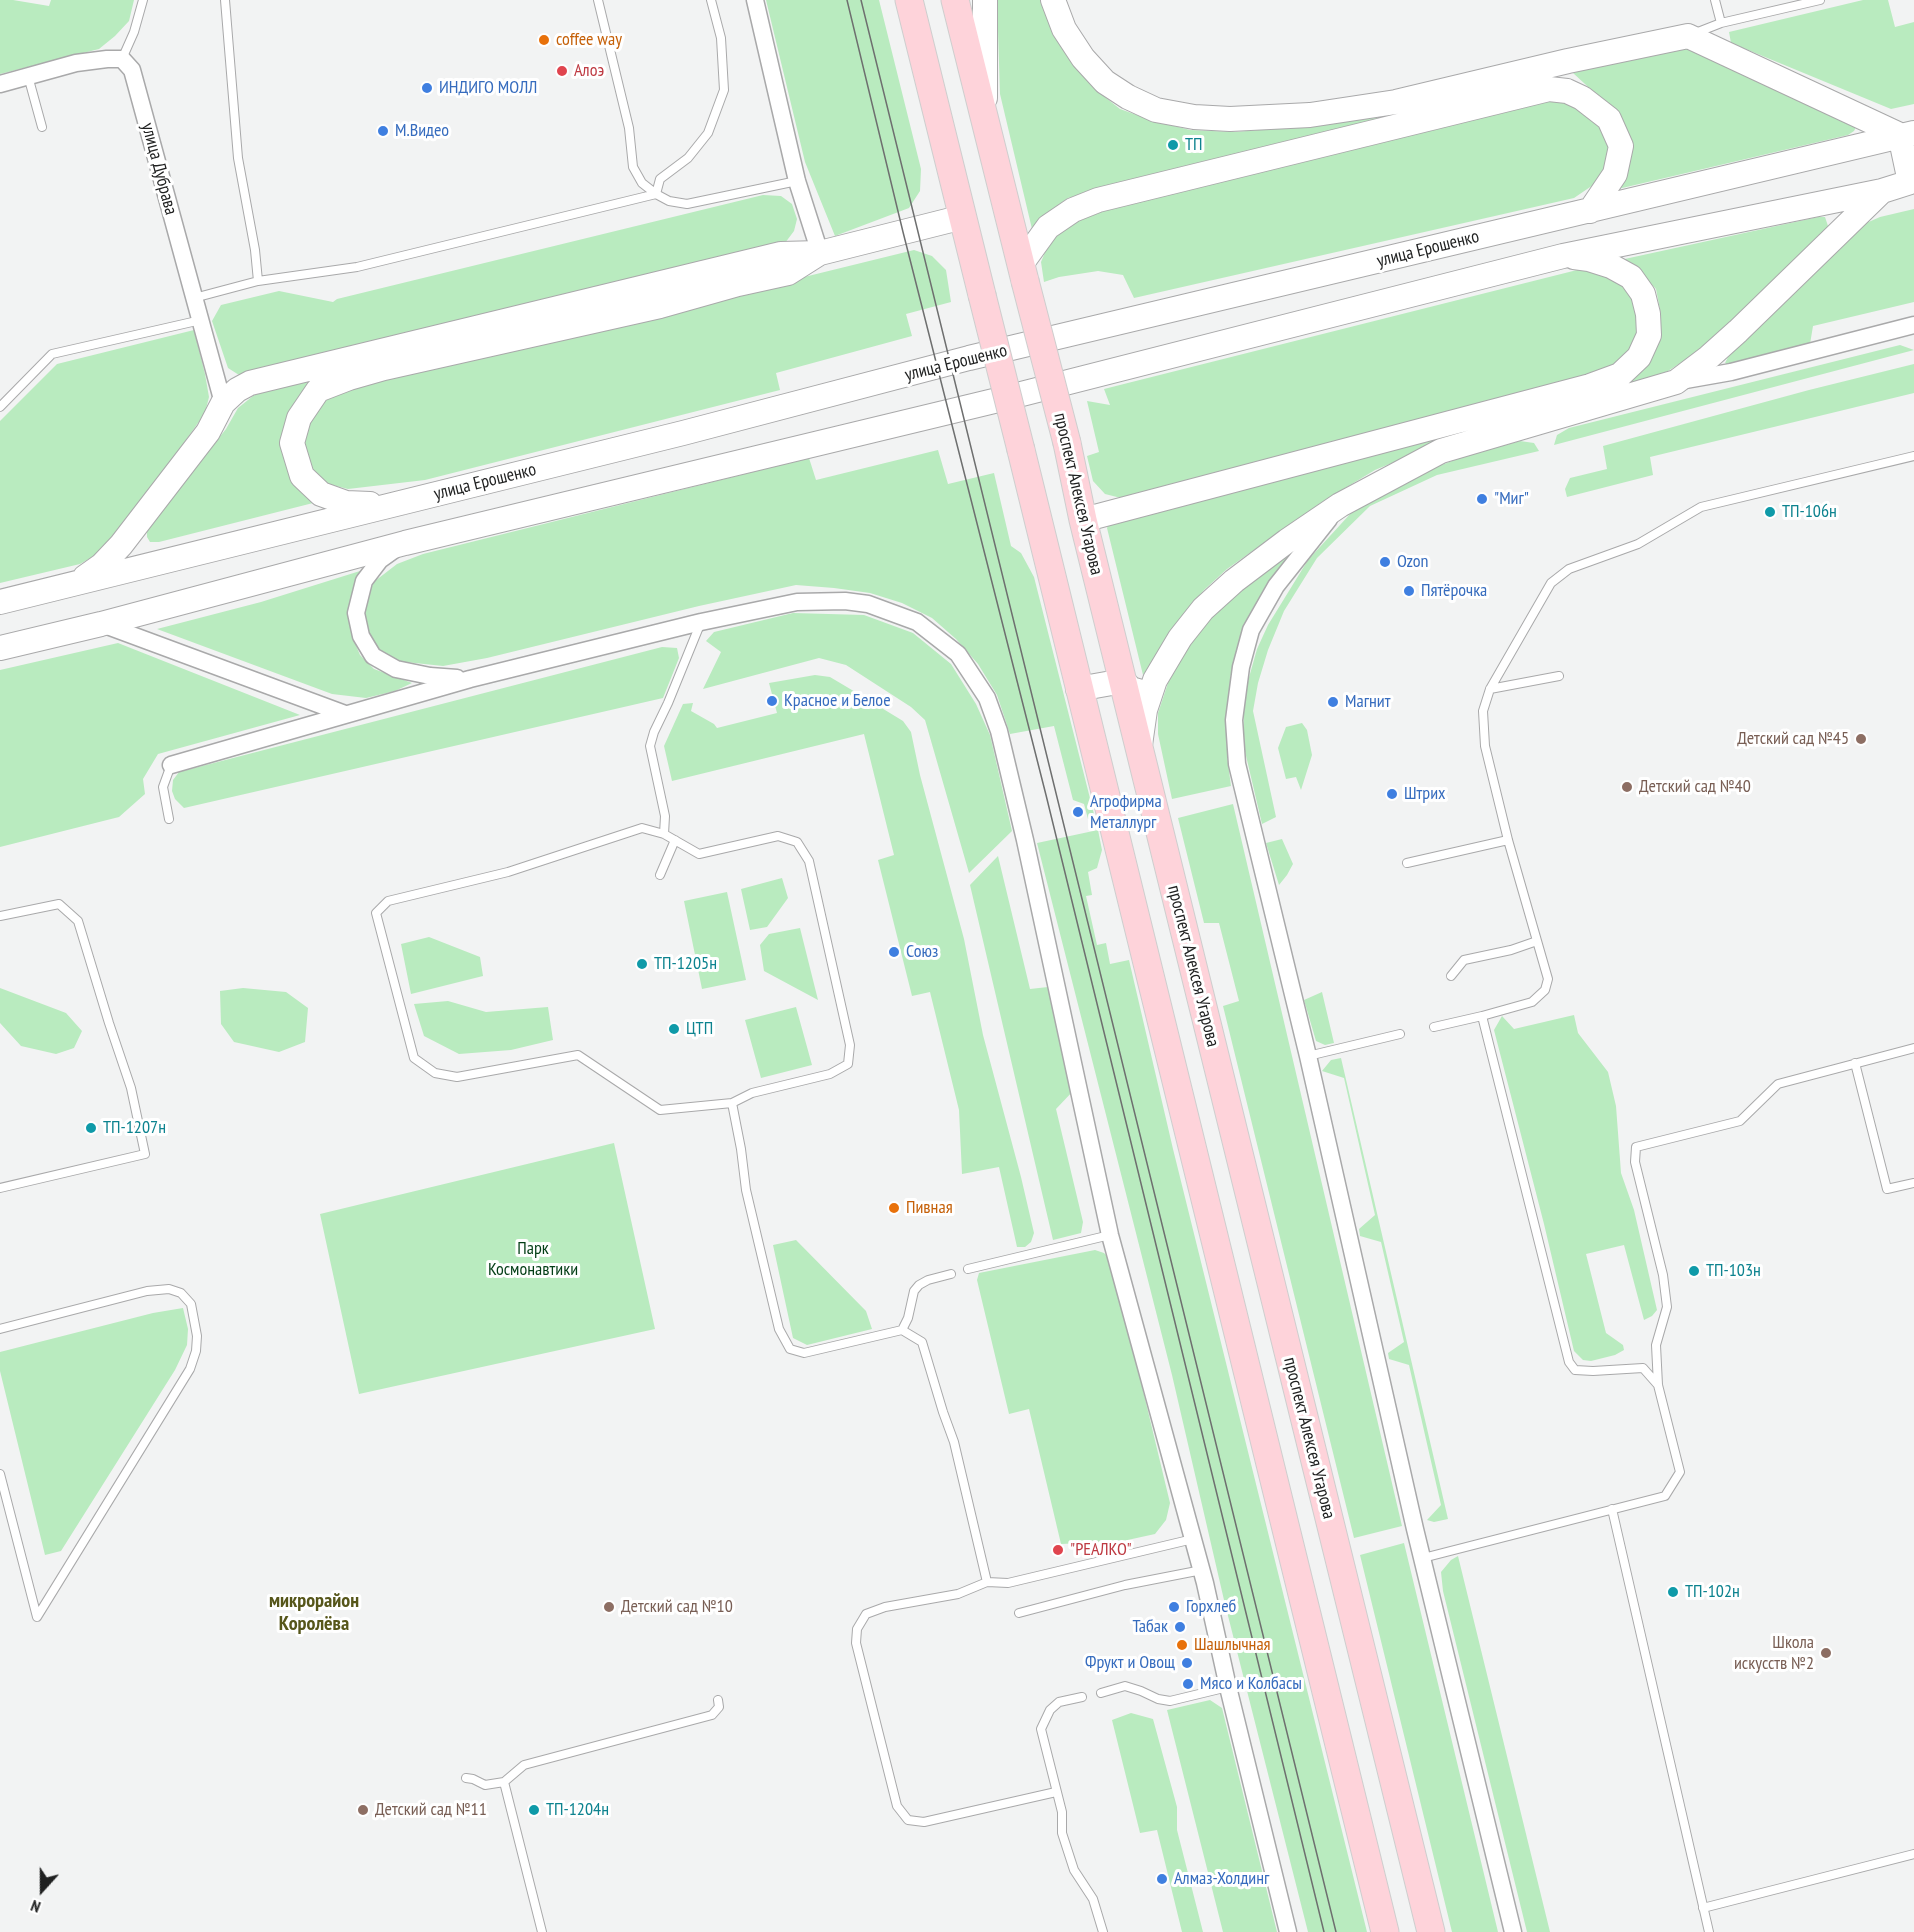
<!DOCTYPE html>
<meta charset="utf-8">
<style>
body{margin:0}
#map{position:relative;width:1914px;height:1932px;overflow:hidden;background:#f2f3f3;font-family:"PT Sans Narrow",sans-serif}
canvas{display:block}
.north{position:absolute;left:12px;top:1860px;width:60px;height:60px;-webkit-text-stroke:4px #fff;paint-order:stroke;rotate:201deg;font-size:16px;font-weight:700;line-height:24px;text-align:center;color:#202121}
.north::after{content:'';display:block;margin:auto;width:21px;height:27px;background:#202121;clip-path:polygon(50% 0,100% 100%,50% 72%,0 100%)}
</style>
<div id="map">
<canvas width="1914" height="1932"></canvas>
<div class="north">N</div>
</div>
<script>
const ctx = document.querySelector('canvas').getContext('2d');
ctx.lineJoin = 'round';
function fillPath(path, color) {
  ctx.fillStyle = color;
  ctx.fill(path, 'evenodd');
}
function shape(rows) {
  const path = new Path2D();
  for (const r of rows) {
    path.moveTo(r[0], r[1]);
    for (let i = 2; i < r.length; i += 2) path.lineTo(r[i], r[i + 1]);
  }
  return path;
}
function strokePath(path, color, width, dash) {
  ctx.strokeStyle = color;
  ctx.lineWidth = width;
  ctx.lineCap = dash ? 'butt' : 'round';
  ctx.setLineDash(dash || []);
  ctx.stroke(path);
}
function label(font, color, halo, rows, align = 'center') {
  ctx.font = font + ' "PT Sans Narrow",sans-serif';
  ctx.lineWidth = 6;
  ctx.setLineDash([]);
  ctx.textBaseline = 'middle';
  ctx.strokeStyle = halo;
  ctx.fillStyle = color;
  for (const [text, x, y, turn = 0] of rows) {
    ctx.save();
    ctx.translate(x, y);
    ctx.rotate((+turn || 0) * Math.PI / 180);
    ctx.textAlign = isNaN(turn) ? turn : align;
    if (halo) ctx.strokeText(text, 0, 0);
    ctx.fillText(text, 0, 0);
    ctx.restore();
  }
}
const green = shape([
 [0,0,13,0,49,6,51,0,134,0,129,21,115,36,99,49,0,74],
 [766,0,879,0,921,169,920,191,909,208,835,236,805,162],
 [997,0,1040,0,1064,48,1096,90,1120,109,1148,119,1190,130,1235,132,1319,125,1405,114,1068,198,1044,215,1032,229,1000,94],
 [1863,0,1888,0,1895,27,1914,22,1914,104,1891,109,1731,43,1729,32],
 [1680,47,1692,50,1856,127,1854,131,1848,135,1618,189,1610,107,1573,73,1668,48],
 [1560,98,1593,116,1610,137,1612,160,1599,181,1574,198,1134,298,1123,275,1098,271,1059,277,1044,282,1041,262,1048,245,1059,231,1093,212],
 [763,195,781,196,792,204,797,219,794,231,785,243,239,375,228,368,212,321,221,305,279,291,333,302,337,299],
 [1914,209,1914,302,1813,326,1810,344,1728,365,1725,363,1728,357,1864,224,1880,217],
 [1818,217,1825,217,1828,226,1825,233,1713,342,1654,380,1630,387,1627,382,1656,347,1661,315,1656,289,1640,272,1620,260],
 [914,250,932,256,946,270,951,302,906,314,912,336,776,373,780,390,425,480,348,489,324,483,309,471,302,447,305,424,331,391,560,337],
 [1581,269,1602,270,1630,290,1643,317,1635,349,1604,372,1125,499,1105,494,1093,481,1087,456,1099,452,1087,401,1110,405,1104,389],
 [194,330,205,374,209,397,205,413,148,494,101,552,80,564,0,583,0,421,57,364],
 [1900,345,1914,350,1554,445,1557,435,1569,428],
 [1914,364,1914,393,1650,457,1653,475,1567,497,1565,489,1570,478,1607,469,1603,446,1809,390],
 [317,376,314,384,298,398,288,414,317,502,159,542,150,542,147,537,147,530,152,521,226,429,238,408,253,396,270,388],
 [1555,405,1433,446,1375,470,1322,502,1227,569,1204,590,1183,615,1143,675,1107,528,1109,523],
 [1520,441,1534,443,1539,451,1437,475,1370,506,1317,558,1284,611,1268,650,1258,683,1253,711,1276,817,1262,824,1243,743,1244,706,1248,681,1257,649,1268,625,1308,560,1362,501,1393,484,1462,457],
 [938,450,948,484,994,473,1011,546,1021,553,1034,577,1095,818,1088,819,1084,804,1073,800,1054,726,1010,734,997,695,978,664,956,639,932,618,902,603,870,593,834,588,796,585,699,606,487,658,443,666,396,661,380,652,369,637,364,607,368,593,375,581,397,564,423,554,809,458,816,480],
 [1306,540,1270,583,1253,608,1241,636,1231,672,1227,720,1227,756,1231,786,1172,799,1158,734,1158,713,1172,671,1202,627,1226,601],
 [360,571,350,600,352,636,360,655,374,669,412,683,395,691,366,698,332,694,157,629,261,602],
 [793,613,864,615,913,633,951,664,976,704,990,735,1012,831,969,873,925,720,911,707,846,665,819,658,703,689,721,652,706,641,714,632],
 [118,643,300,715,158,754,143,779,145,794,119,817,0,847,0,670],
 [662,647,677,648,679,658,663,698,184,808,175,799,172,791,173,780,179,772],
 [815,675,830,677,862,696,903,721,911,732,920,775,964,939,983,1035,1021,1177,1034,1233,1031,1242,1025,1247,1017,1247,999,1167,962,1174,959,1110,930,992,912,996,878,860,894,855,864,734,672,781,664,746,683,704,693,703,691,711,714,724,717,728,777,713,769,683],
 [1302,723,1307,730,1312,755,1301,790,1296,777,1286,779,1278,748,1286,727],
 [1233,804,1402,1526,1354,1538,1223,1006,1239,1001,1219,923,1204,923,1178,818],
 [1098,830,1102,850,1097,868,1088,872,1092,895,1086,896,1097,945,1106,943,1110,964,1129,960,1173,1149,1367,1932,1308,1932,1224,1600,1172,1375,1037,843],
 [1282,839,1293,864,1287,875,1279,885,1266,843],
 [998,856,1030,989,1048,987,1075,1089,1056,1109,1083,1222,1081,1233,1053,1240,970,885],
 [782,878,788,898,767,927,750,930,741,889],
 [727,892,746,980,702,989,684,901],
 [800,928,818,1000,764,971,760,945,769,934],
 [429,937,480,957,483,976,411,994,401,944],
 [0,988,66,1013,82,1031,74,1048,56,1054,21,1046,0,1023],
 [243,988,286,992,308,1008,305,1042,279,1052,234,1042,221,1024,220,991],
 [1322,992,1334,1043,1325,1045,1316,1041,1304,1000],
 [448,1001,486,1012,548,1007,553,1040,511,1050,459,1054,424,1036,414,1004],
 [796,1007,812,1065,761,1078,745,1020],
 [1574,1015,1578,1033,1608,1072,1616,1106,1621,1173,1634,1210,1657,1310,1652,1316,1644,1320,1624,1245,1586,1254,1606,1333,1623,1345,1624,1350,1615,1355,1591,1361,1583,1360,1574,1351,1544,1224,1494,1030,1502,1016,1514,1029],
 [1341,1058,1448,1519,1434,1522,1427,1520,1441,1505,1409,1365,1389,1359,1388,1353,1404,1342,1381,1242,1360,1236,1359,1229,1375,1215,1344,1078,1322,1071,1331,1060],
 [614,1143,655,1329,359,1394,320,1214],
 [796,1240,866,1311,872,1329,807,1345,793,1338,773,1245],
 [1095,1250,1104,1253,1112,1261,1170,1503,1166,1520,1155,1534,1123,1541,1061,1544,1029,1409,1009,1414,977,1280,979,1273],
 [183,1308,188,1329,187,1345,175,1370,61,1551,45,1555,0,1371,0,1352,153,1313],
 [1404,1543,1498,1932,1452,1932,1360,1555],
 [1458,1556,1550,1932,1527,1932,1443,1591,1441,1572,1451,1560],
 [1210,1700,1222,1708,1277,1932,1223,1932,1167,1710],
 [1131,1713,1153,1719,1177,1807,1177,1830,1203,1932,1182,1932,1157,1830,1140,1833,1112,1720]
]);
const service = shape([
 [225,0,238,158,255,250,258,281],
 [598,0,629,128,633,167,642,183,656,194,669,201,687,204,797,181],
 [1715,0,1721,23],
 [1693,34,1721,23,1820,0],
 [122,59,134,32,143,0],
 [28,76,42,127],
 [656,194,660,179,688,158,708,133,724,90,721,38,711,0],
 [194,298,258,281,357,267,656,194],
 [0,407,52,354,201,320],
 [1490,689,1559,676],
 [169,819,163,787,171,765],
 [664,834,665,816,650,746,654,732,668,703,701,622],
 [1407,863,1508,840],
 [660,875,675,840],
 [0,916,59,904,78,921,109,1023,131,1088,145,1154,0,1188],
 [1451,976,1464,960,1511,950,1537,941],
 [1434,1027,1482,1016],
 [1308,1056,1400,1034],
 [1855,1063,1887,1189,1914,1183],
 [732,1103,660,1110,578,1055,457,1077,435,1073,414,1058,376,913,388,901,508,872,642,828,664,834,699,854,778,836,797,842,809,861,850,1045,848,1064,830,1074,752,1093,732,1103,741,1149,746,1190,779,1329,790,1349,804,1353,902,1330],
 [968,1269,1110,1235],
 [951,1274,928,1280,919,1285,914,1291,908,1318,902,1330,922,1342,943,1412,954,1442,987,1582],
 [0,1329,147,1291,169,1289,181,1293,191,1304,197,1336,196,1351,190,1369,37,1617,0,1474],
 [1658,1385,1643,1368,1593,1371,1575,1370,1569,1362,1482,1016,1532,1002,1545,990,1548,979,1508,840,1485,746,1483,711,1490,689,1551,583,1569,569,1638,544,1701,507,1914,456],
 [1612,1509,1709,1932],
 [1423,1558,1665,1496,1680,1472,1658,1385,1656,1345,1667,1307,1663,1275,1635,1162,1636,1147,1740,1121,1778,1084,1914,1048],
 [1019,1613,1125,1585,1202,1570],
 [1101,1693,1125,1686,1141,1691,1158,1699,1170,1701,1228,1687],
 [1082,1697,1059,1702,1050,1710,1041,1729,1062,1812,1062,1833,1074,1870,1093,1899,1103,1932],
 [466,1778,473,1779,485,1785,504,1782,542,1932],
 [504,1782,524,1765,712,1715,719,1707,718,1700],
 [1056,1792,924,1822,908,1820,897,1806,856,1643,857,1629,866,1614,885,1607,958,1594,987,1582,1008,1583,1193,1539],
 [1703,1908,1914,1854]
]);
const minor = shape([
 [755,0,797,181,820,253],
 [0,84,76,63,107,59,122,59,132,70,223,403],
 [1680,381,1731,372,1914,325],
 [1329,519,1276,586,1251,630,1241,667,1234,720,1237,764,1308,1056,1415,1529,1513,1932],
 [394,550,380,560,364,581,356,613,361,636,373,656,396,669,430,676,457,678],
 [102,624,345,714],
 [171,765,470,679,701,622,797,602,845,601,868,604,917,622,958,654,987,698,999,731,1025,840,1110,1235,1205,1583,1228,1687,1288,1932]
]);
const secondary = shape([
 [1053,0,1064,29,1083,58,1105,82,1128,97,1156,110,1194,117,1230,119,1310,115,1396,102,1568,61,1688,36,1900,135],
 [985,98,985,0],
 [1900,135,1910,182],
 [1022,263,1048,227,1073,210,1098,200,1549,89,1567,91,1582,98,1609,119,1621,146,1615,174,1590,211],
 [370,504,346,503,321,494,302,476,292,443,299,418,318,390,349,378,384,368,660,306,738,284,788,273,818,254],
 [1083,520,1590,386,1620,375,1639,357,1649,335,1648,314,1643,294,1631,277,1611,266,1589,259,1574,257],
 [85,577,102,565,121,545,208,432,223,403,237,390,250,383,781,254,820,253,963,217],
 [0,602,683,433,969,358,1914,133],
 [0,648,101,624,405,543,998,400,1563,256,1882,191,1914,181],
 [1078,689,1123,681,1131,689,1138,691],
 [1140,745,1145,710,1155,680,1180,638,1203,609,1234,581,1287,541,1340,505,1441,451,1676,382,1709,357,1738,331,1882,191]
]);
const primary = shape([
 [909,0,982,295],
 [955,0,1025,281],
 [1067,443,1083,520,1431,1932],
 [1021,450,1385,1932]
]);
const tram = shape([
 [847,0,903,232,1046,795,1324,1932],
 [861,0,1336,1932]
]);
const primaryBridge = shape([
 [1025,281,1067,443],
 [982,295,1021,450]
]);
const markers = [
 [544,40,6,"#e8710a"],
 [562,71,6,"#e0444e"],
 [427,88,6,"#3f7fe0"],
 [383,131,6,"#3f7fe0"],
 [1173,145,6,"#0f9aa8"],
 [1482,499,6,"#3f7fe0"],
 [1770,512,6,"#0f9aa8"],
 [1385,562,6,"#3f7fe0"],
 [1409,591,6,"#3f7fe0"],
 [772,701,6,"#3f7fe0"],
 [1333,702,6,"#3f7fe0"],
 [1861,739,6,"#8d6e63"],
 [1627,787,6,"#8d6e63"],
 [1392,794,6,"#3f7fe0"],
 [1078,812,6,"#3f7fe0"],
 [894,952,6,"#3f7fe0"],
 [642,964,6,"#0f9aa8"],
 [674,1029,6,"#0f9aa8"],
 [91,1128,6,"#0f9aa8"],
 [894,1208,6,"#e8710a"],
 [1694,1271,6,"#0f9aa8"],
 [1058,1550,6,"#e0444e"],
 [1673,1592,6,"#0f9aa8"],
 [609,1607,6,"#8d6e63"],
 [1174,1607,6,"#3f7fe0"],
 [1180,1627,6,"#3f7fe0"],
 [1182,1645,6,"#e8710a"],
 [1826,1653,6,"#8d6e63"],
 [1187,1663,6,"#3f7fe0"],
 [1188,1684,6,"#3f7fe0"],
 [363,1810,6,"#8d6e63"],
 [534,1810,6,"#0f9aa8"],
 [1162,1879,6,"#3f7fe0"]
];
const foodNames = [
 ["coffee way",556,40],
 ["Пивная",906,1208],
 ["Шашлычная",1194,1645]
];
const healthNames = [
 ["Алоэ",574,71],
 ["\"РЕАЛКО\"",1070,1550]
];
const shopNames = [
 ["ИНДИГО МОЛЛ",439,88],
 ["М.Видео",395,131],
 ["\"Миг\"",1494,499],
 ["Ozon",1397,562],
 ["Пятёрочка",1421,591],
 ["Красное и Белое",784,701],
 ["Магнит",1345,702],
 ["Штрих",1404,794],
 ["Агрофирма",1090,802],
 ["Металлург",1090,823],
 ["Союз",906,952],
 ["Горхлеб",1186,1607],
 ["Табак",1168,1627,"right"],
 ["Фрукт и Овощ",1175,1663,"right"],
 ["Мясо и Колбасы",1200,1684],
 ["Алмаз-Холдинг",1174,1879]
];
const cultureNames = [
 ["ТП",1185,145],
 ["ТП-106н",1782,512],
 ["ТП-1205н",654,964],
 ["ЦТП",686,1029],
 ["ТП-1207н",103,1128],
 ["ТП-103н",1706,1271],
 ["ТП-102н",1685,1592],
 ["ТП-1204н",546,1810]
];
const streetNames = [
 ["улица Дубрава",159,169,75],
 ["улица Ерошенко",1428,249,-14],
 ["улица Ерошенко",956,363,-14],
 ["улица Ерошенко",485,482,-14],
 ["проспект Алексея Угарова",1078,494,77],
 ["проспект Алексея Угарова",1193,966,76],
 ["проспект Алексея Угарова",1309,1438,76]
];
const educationNames = [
 ["Детский сад №45",1849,739,"right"],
 ["Детский сад №40",1639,787],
 ["Детский сад №10",621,1607],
 ["Школа",1814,1643,"right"],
 ["искусств №2",1814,1664,"right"],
 ["Детский сад №11",375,1810]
];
const parkNames = [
 ["Парк",533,1249],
 ["Космонавтики",533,1270]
];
const neighbourhoodNames = [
 ["микрорайон",314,1601],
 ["Королёва",314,1624]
];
fillPath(green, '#b9ebbf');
strokePath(service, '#a9a9aa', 10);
strokePath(minor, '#a9a9aa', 19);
strokePath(secondary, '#a9a9aa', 26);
strokePath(primary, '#cecece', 29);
strokePath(service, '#fff', 8);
strokePath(minor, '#fff', 16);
strokePath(secondary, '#fff', 24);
strokePath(primary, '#fed3da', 27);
strokePath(tram, '#6e6f6f', 1.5);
strokePath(primaryBridge, '#cecece', 29, []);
strokePath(primaryBridge, '#fed3da', 27);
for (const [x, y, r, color] of markers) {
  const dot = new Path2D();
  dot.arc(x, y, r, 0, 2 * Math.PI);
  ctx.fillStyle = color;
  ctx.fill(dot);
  strokePath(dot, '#fff', 2);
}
label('18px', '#c56008', '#fff', foodNames, 'left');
label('18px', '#be3a42', '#fff', healthNames, 'left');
label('18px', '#366cbe', '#fff', shopNames, 'left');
label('18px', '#0d838f', '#fff', cultureNames, 'left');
label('18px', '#202121', '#fff', streetNames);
label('18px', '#785e54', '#fff', educationNames, 'left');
label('18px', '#033e16', '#fff', parkNames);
label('bold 20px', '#56561a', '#fff', neighbourhoodNames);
</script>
